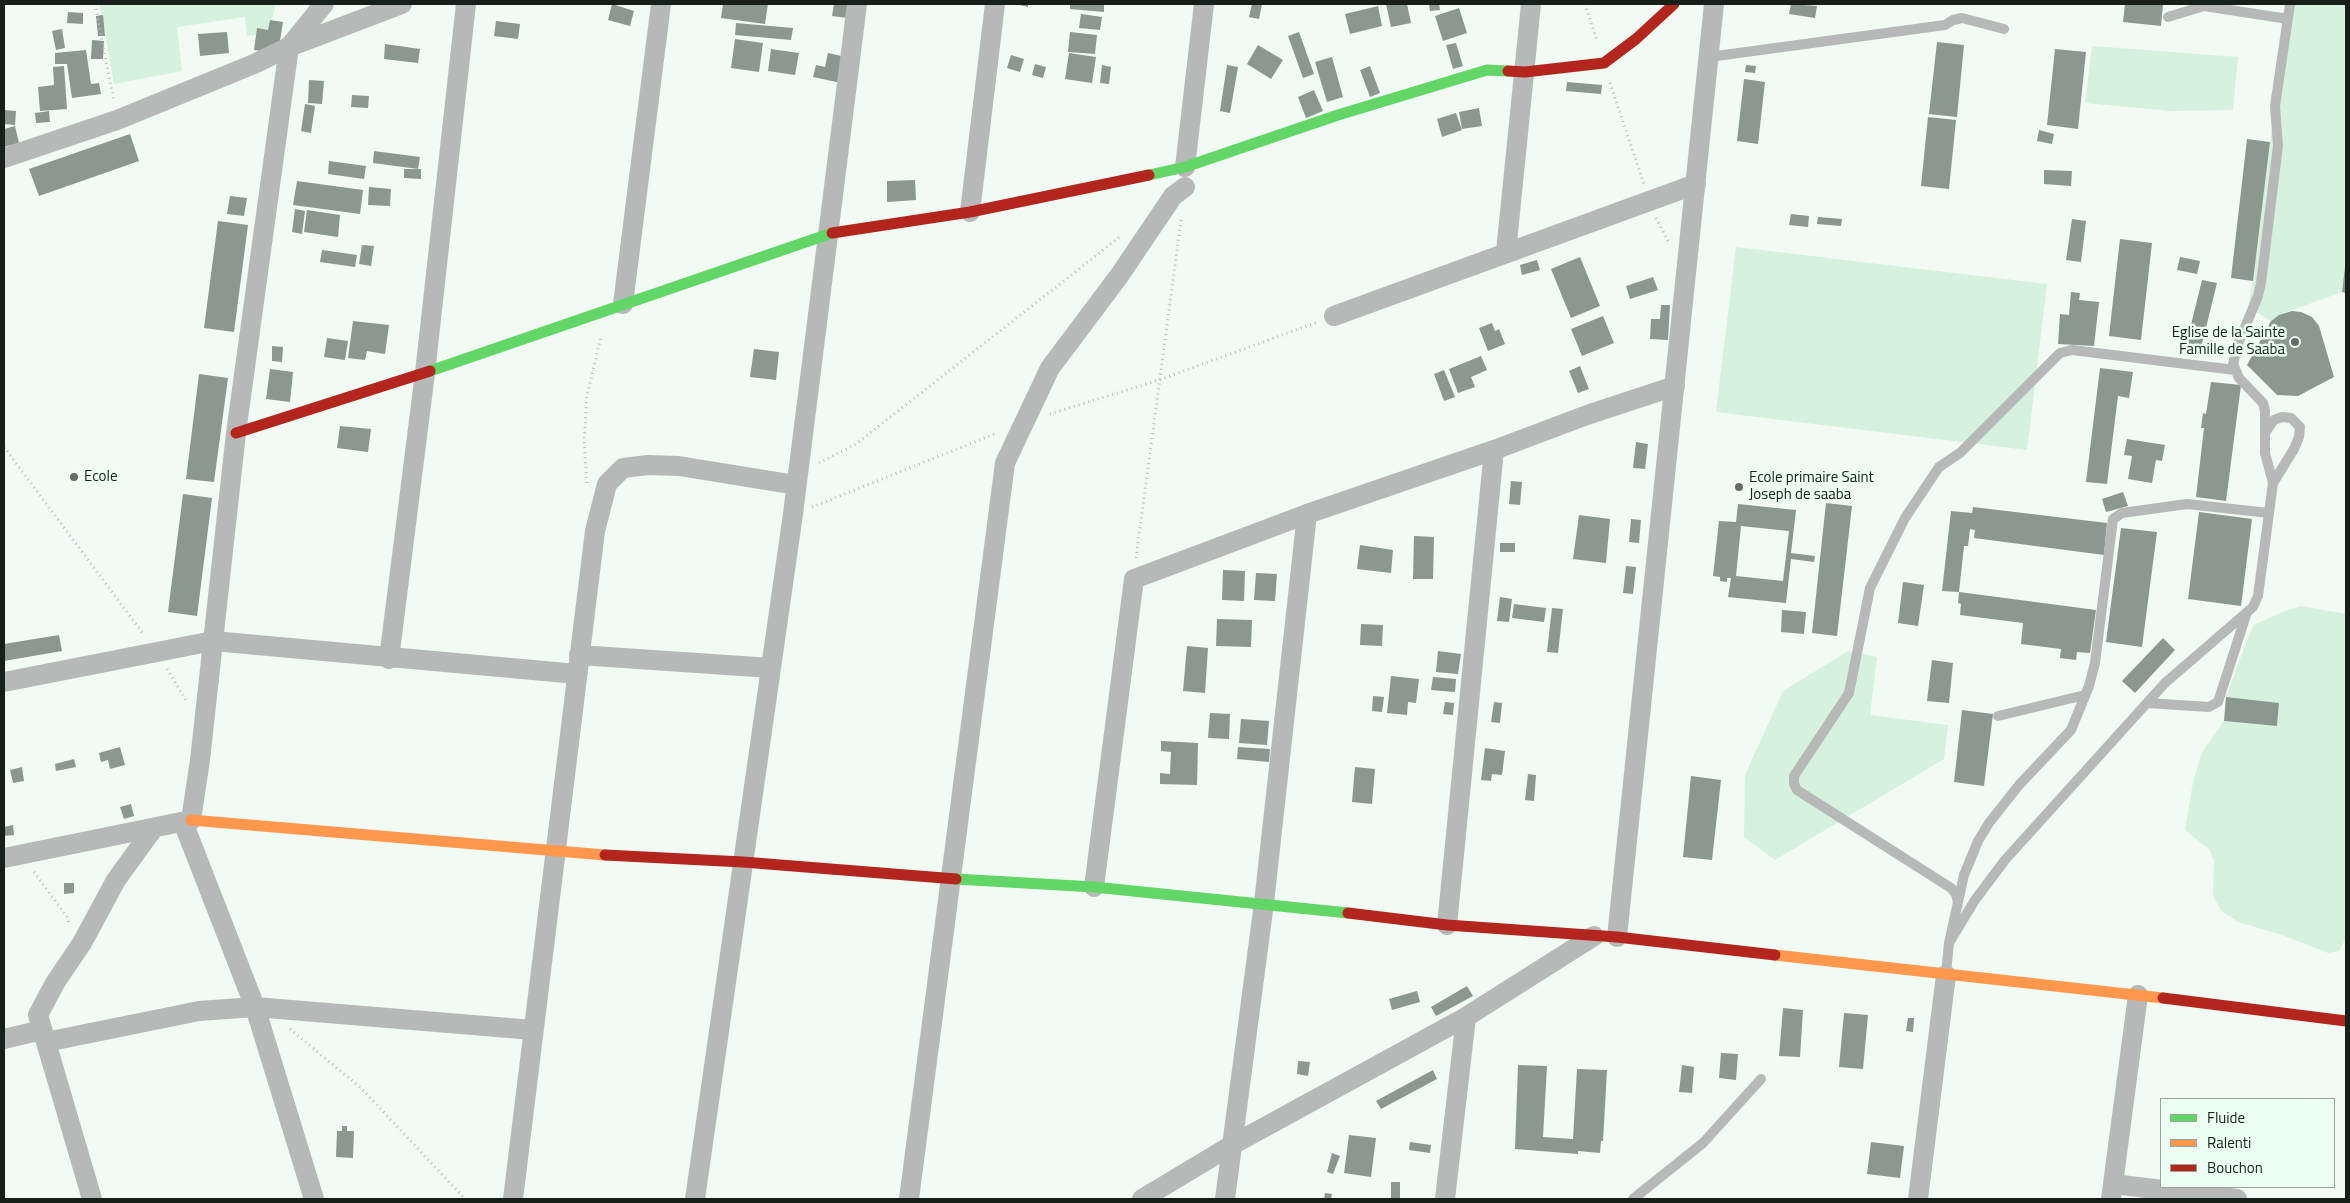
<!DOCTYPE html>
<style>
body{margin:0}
#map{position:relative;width:2350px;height:1203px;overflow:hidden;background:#f1faf3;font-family:"Titillium Web",sans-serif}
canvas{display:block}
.frame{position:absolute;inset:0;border:5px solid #171f1a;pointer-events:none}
.legend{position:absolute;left:2160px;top:1098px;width:175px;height:90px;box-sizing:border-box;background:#edfef2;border:1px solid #97a59c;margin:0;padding:6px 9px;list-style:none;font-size:15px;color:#171f1a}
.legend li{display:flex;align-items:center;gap:10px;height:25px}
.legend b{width:25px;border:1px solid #97a59c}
</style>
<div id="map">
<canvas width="2350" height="1203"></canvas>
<div class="frame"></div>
<ul class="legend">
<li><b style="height:6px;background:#63d668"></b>Fluide</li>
<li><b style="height:6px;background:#ff974d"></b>Ralenti</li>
<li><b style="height:6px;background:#b3261e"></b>Bouchon</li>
</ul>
</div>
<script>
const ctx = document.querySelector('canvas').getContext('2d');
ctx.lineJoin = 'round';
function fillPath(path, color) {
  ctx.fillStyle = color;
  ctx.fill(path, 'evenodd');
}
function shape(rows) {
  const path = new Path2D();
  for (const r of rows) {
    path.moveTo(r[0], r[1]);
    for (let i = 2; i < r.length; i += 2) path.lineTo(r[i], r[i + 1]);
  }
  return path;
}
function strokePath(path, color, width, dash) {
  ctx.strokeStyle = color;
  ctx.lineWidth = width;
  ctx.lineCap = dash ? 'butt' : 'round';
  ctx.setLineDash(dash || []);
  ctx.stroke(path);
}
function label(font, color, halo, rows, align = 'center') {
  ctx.font = font + ' "Titillium Web",sans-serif';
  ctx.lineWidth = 5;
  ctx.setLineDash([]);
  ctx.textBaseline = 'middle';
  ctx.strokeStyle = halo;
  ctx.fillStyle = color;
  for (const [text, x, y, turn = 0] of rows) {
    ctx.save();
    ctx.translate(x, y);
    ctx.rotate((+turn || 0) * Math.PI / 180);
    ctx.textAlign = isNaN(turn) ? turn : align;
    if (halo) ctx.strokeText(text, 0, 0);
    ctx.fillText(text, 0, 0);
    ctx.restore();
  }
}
const green = shape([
 [100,4,276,4,268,34,247,36,245,17,177,27,182,71,114,84],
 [2290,4,2346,4,2346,255,2342,292,2279,315,2271,321,2248,307,2253,281,2270,142],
 [2092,46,2238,57,2233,110,2171,111,2085,103],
 [1736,247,2047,284,2027,450,1716,412],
 [2301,606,2346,614,2346,938,2339,951,2328,953,2282,935,2238,922,2221,911,2213,895,2214,860,2209,849,2185,830,2193,782,2202,752,2224,721,2277,726,2279,703,2226,697,2249,635,2254,625,2282,612],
 [1848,651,1877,657,1870,715,1948,725,1944,759,1775,860,1744,837,1745,775,1783,691]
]);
const building = shape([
 [612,4,634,11,630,26,608,20],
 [723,4,768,4,765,24,721,18],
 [834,4,849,4,847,18,832,16],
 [1015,4,1028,4,1028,7],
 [1070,4,1104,4,1104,12,1070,9],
 [1252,4,1262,4,1259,19,1249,17],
 [1386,4,1407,4,1411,23,1391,27],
 [1429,4,1439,4,1440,10,1430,11],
 [1791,4,1817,6,1815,18,1789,14],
 [2125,4,2163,4,2161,26,2123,22],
 [1378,6,1382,26,1350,34,1345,14],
 [1459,8,1467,33,1443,41,1435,16],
 [68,12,83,13,83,24,67,23],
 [1081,14,1102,17,1100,30,1079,28],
 [103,15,105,36,98,36,96,16],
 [270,20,283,22,278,53,254,50,257,28,268,30],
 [496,21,520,24,518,39,494,36],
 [736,23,793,28,791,40,735,35],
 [62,29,65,48,56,50,52,31],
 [227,32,229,53,200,56,198,34],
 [1070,32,1097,35,1095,54,1068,52],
 [1299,32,1314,74,1303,78,1288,36],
 [735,39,763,43,759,72,731,68],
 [92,40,104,41,103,59,91,59],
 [1937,42,1964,45,1957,117,1929,114],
 [1456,43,1463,66,1453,69,1446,45],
 [385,44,420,49,418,63,384,59],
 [1258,45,1283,60,1271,79,1247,64],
 [771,49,799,53,795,75,768,71],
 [2055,49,2086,52,2078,129,2047,125],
 [86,50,91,84,99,83,101,94,72,98,67,64,55,64,55,53],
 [828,53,846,57,841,83,813,77,816,65,825,67],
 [1069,53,1096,57,1092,83,1065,79],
 [1011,55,1024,59,1020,72,1007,68],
 [1332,57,1343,97,1327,102,1315,62],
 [1035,64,1046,67,1043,78,1032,75],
 [1102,65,1111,67,1109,84,1100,83],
 [1227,65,1238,67,1230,113,1220,111],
 [1746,65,1756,66,1755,73,1745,72],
 [64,66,67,109,40,111,38,87,54,85,53,67],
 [1370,66,1380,93,1370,97,1360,70],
 [1744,79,1765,82,1758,144,1737,141],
 [309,80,324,81,322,104,308,103],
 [1567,82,1602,85,1601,94,1566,91],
 [1314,90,1323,111,1306,118,1298,97],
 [352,95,369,96,368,108,351,107],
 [305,104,315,106,311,133,301,131],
 [1479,108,1482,126,1462,129,1459,112],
 [4,110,16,111,15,125,4,124],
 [49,111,50,122,36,123,35,113],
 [1456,113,1462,130,1442,137,1437,119],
 [1928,117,1956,120,1949,189,1921,186],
 [15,126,19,143,4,147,4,129],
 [2039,130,2054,134,2052,144,2037,141],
 [130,134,139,161,39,196,29,169],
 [2247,139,2270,142,2253,281,2231,278],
 [374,151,420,157,418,169,373,163],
 [329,161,366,166,364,179,328,174],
 [404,169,421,169,421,179,404,178],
 [2044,170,2072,171,2071,186,2044,184],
 [915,180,916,200,887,202,887,181],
 [297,181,363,190,360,214,293,205],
 [369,187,391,189,390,206,368,205],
 [230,196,247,198,244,216,227,214],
 [295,209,305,211,302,234,292,232],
 [307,210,340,215,338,237,304,232],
 [1791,214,1809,216,1808,227,1789,225],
 [1818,217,1842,219,1841,226,1817,224],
 [2072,219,2086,221,2081,262,2066,260],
 [218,221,248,225,234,332,204,328],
 [2120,239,2152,243,2141,340,2109,336],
 [362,245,374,246,371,266,359,264],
 [322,250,357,255,355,267,320,262],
 [1580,257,1600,306,1571,318,1551,269],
 [2180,257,2200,261,2197,274,2177,270],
 [1537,260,1540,270,1522,275,1520,265],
 [2345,266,2346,266,2346,293,2342,292],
 [1653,277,1658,290,1630,299,1626,286],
 [2202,280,2217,283,2201,348,2186,345],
 [2071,292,2080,293,2079,300,2099,302,2094,346,2058,344,2060,314,2069,315],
 [1661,305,1670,305,1668,340,1650,339,1651,319,1660,319],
 [2292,311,2301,312,2312,317,2319,326,2334,377,2298,396,2277,395,2247,365,2271,321,2279,315],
 [1603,316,1614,343,1582,356,1571,329],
 [353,321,389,325,385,354,367,351,365,360,348,358],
 [1492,323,1495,331,1499,329,1505,344,1488,351,1479,328],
 [327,338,348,341,345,360,324,357],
 [272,346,283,347,282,362,272,361],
 [754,349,779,352,776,380,750,377],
 [1481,356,1487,370,1471,377,1475,387,1458,393,1449,369],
 [1580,366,1589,389,1578,393,1569,371],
 [2100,368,2133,372,2129,398,2118,396,2107,484,2086,482],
 [270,369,293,372,290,402,266,399],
 [1444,370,1455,397,1444,401,1434,374],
 [199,374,228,378,214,482,186,479],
 [2211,382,2241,385,2226,501,2196,497,2204,428,2201,428,2203,413,2206,414],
 [340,426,371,429,368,452,337,448],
 [2127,439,2165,445,2162,461,2156,460,2152,483,2128,479,2132,456,2124,455],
 [1636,442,1648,444,1645,469,1633,468],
 [1511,481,1522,482,1520,505,1509,504],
 [2123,492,2128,506,2106,512,2102,499],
 [183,494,212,498,197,616,168,612],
 [1826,503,1852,506,1837,636,1812,633],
 [1738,504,1796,510,1791,553,1815,556,1814,562,1791,559,1786,603,1728,597,1731,578,1727,578,1727,582,1720,581,1720,577,1713,576,1719,521,1736,522],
 [1741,526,1789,531,1783,581,1736,576],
 [1973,507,2107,523,2104,555,1974,538,1975,530,1970,529,1968,546,1964,546,1959,592,2096,610,2090,653,2077,652,2076,660,2060,658,2061,649,2021,644,2023,623,1960,615,1961,604,1958,603,1959,592,1942,591,1951,511,1972,513],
 [2199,512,2252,519,2241,606,2188,599],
 [1579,515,1610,519,1606,563,1573,559],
 [1631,519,1641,520,1639,543,1629,542],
 [2121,528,2157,532,2142,647,2106,642],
 [1414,536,1434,537,1433,579,1413,579],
 [1500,543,1515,543,1515,552,1500,552],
 [1360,545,1393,550,1391,573,1357,569],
 [1626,566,1636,567,1633,594,1623,593],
 [1223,570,1245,571,1244,601,1222,600],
 [1256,573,1277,574,1275,601,1254,600],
 [1903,582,1924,585,1918,626,1898,623],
 [1500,597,1512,599,1509,622,1497,621],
 [1514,604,1546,608,1544,622,1512,618],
 [1552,608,1563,609,1558,653,1547,652],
 [1782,610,1806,612,1804,634,1781,632],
 [1217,619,1252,620,1251,647,1216,646],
 [1361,624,1383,625,1382,646,1360,645],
 [59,635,62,651,4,661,4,644],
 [2163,638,2175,650,2135,693,2122,681],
 [1187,646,1208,648,1205,693,1183,691],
 [1438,651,1461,654,1458,674,1436,672],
 [1932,660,1953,663,1949,703,1927,701],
 [1391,676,1419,679,1416,703,1408,702,1407,715,1387,713],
 [1433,677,1456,679,1455,692,1431,690],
 [1373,696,1384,697,1382,712,1372,711],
 [2226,697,2279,703,2277,726,2224,721],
 [1445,702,1454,703,1453,715,1443,714],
 [1494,702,1502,703,1500,723,1491,722],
 [1962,710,1993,714,1984,786,1954,782],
 [1210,713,1230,714,1229,739,1208,738],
 [1241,719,1269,721,1267,745,1239,743],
 [1161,741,1198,743,1197,785,1160,784,1160,773,1170,774,1171,752,1161,751],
 [120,747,125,765,110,769,108,760,101,762,99,753],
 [1238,747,1270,749,1269,762,1237,759],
 [1485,748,1505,751,1502,775,1492,774,1491,781,1481,780],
 [74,759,76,767,56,771,55,764],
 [22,767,24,781,13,783,10,770],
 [1355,767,1375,769,1372,804,1352,802],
 [1528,774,1536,775,1534,801,1525,800],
 [1691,776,1721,780,1712,860,1683,857],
 [131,804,134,816,124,819,120,807],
 [13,825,14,835,4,836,4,827],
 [64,883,74,883,74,893,64,894],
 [1467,986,1473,996,1436,1016,1431,1007],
 [1417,991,1420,1002,1392,1010,1389,999],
 [1783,1008,1803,1010,1800,1057,1779,1056],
 [1844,1013,1868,1015,1863,1069,1839,1067],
 [1908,1018,1914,1018,1913,1032,1906,1031],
 [1721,1053,1738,1054,1736,1080,1719,1078],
 [1298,1061,1310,1062,1308,1076,1297,1074],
 [1518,1065,1547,1066,1543,1137,1573,1139,1577,1069,1607,1070,1603,1141,1601,1141,1600,1153,1578,1151,1578,1154,1515,1149],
 [1682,1065,1694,1067,1692,1093,1679,1092],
 [1433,1070,1437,1079,1381,1109,1376,1101],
 [342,1126,347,1126,347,1131,354,1131,353,1158,336,1157,337,1131,342,1131],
 [1349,1135,1376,1138,1371,1177,1344,1173],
 [1410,1142,1431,1145,1430,1153,1409,1150],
 [1871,1142,1904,1146,1900,1178,1867,1174],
 [1332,1153,1340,1156,1333,1174,1327,1172],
 [1391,1182,1400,1182,1400,1199,1391,1199],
 [1325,1193,1332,1194,1331,1199,1324,1199]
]);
const path = shape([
 [95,4,114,102],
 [1585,4,1597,41],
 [1610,83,1644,184],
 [1656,218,1669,243],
 [1050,414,1159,380,1318,322],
 [4,447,144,635],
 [819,463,856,444,1121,236],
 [587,483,584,442,587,396,601,336],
 [812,507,997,433],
 [1136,558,1181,220],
 [167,669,187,702],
 [34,872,67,917,69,924],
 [290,1029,362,1089,465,1199]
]);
const lane = shape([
 [2168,17,2204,6,2288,19],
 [1709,57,1945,25,1953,20,1962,18,2004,29],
 [2265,433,2274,420,2282,417,2291,418,2300,427,2299,437,2294,449,2273,483,2265,453,2265,411,2263,403,2239,378,2233,364,2238,344,2258,296,2261,283,2278,146,2275,106,2290,4],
 [2147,703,2209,707,2218,702,2246,615],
 [1998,716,2085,695],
 [1958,902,1956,894,1951,888,1797,790,1794,784,1794,776,1849,693,1870,588,1905,518,1939,467,1960,453,2060,353,2072,350,2235,370],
 [1949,943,1964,875,1978,841,1989,823,2019,785,2071,730,2089,686,2095,663,2113,519,2122,513,2187,504,2269,513],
 [1946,973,1949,943,1975,900,2005,860,2165,683,2253,607,2258,596,2273,483],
 [1633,1199,1703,1143,1761,1079]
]);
const street = shape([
 [4,158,117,120,254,64,289,47,402,4],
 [1185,167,1204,4],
 [970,212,995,4],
 [1506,252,1531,4],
 [623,304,661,4],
 [1334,316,1696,184],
 [579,655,771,668],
 [389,659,425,373,466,4],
 [4,682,213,641,577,674],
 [183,822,255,1007,314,1199],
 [4,858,191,820,200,760,236,433,289,47,324,4],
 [1094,887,1134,579,1307,514,1494,450,1587,415,1675,386],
 [1447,925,1494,450],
 [1617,937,1714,4],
 [4,1039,42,1030],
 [46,1042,199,1011,255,1007,533,1030],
 [2113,1184,2237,1199],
 [92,1199,38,1015,55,983,82,943,116,880,153,829],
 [513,1199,595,531,607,484,623,468,648,465,679,466,796,485],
 [695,1199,793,514,857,4],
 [909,1199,1005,463,1050,368,1119,276,1173,196,1185,187],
 [1142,1199,1232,1145,1466,1017,1594,936],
 [1225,1199,1264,903,1307,514],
 [1445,1199,1466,1017],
 [1918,1199,1946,975],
 [2111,1199,2138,995]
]);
const fast = shape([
 [1149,175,1185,167,1338,115,1487,70,1508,71],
 [430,371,832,233],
 [956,879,1094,887,1348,913]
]);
const slow = shape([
 [191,820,605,855],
 [1775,955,2163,998]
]);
const jam = shape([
 [1508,71,1525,72,1604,63,1636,39,1674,4],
 [832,233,970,212,1149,175],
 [236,433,430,371],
 [605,855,743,862,956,879],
 [1348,913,1447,925,1617,937,1775,955],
 [2163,998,2346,1021]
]);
const markers = [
 [2295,342,5,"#636c66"],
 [74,477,5,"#636c66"],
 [1739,487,5,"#636c66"]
];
const poiNames = [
 ["Eglise de la Sainte",2285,333,"right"],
 ["Famille de Saaba",2285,350,"right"],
 ["Ecole",84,477],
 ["Ecole primaire Saint",1749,478],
 ["Joseph de saaba",1749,495]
];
fillPath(green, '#d6f2df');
fillPath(building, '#8a988f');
strokePath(path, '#b9bdbb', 3, [1, 4]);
strokePath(lane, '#b7b9b9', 10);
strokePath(street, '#b7b9b9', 20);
strokePath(fast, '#63d668', 11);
strokePath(slow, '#ff974d', 11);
strokePath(jam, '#b3261e', 11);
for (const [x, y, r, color] of markers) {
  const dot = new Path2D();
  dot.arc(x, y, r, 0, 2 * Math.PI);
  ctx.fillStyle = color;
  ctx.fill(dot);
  strokePath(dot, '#edfef2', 2);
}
label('15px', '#171f1a', '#edfef2', poiNames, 'left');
</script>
